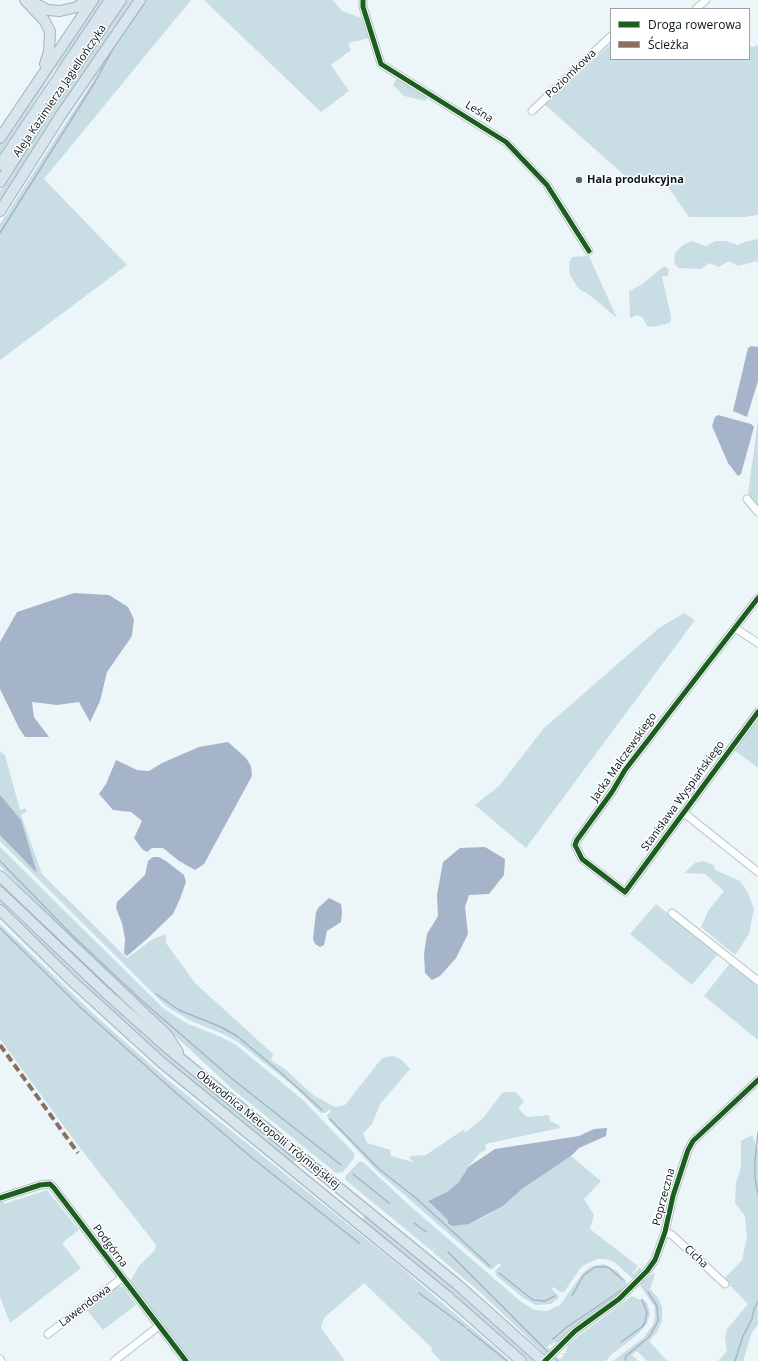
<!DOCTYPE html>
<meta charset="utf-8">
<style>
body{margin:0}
#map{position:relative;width:758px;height:1361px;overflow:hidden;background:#ecf6f9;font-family:"Open Sans",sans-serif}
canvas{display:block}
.legend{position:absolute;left:610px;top:8px;width:140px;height:52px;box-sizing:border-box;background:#fff;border:1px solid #9ca1a2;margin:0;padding:5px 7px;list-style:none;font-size:12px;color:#081417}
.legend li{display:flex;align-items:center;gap:8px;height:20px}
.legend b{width:20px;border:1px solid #9ca1a2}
</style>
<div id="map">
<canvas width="758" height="1361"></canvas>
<ul class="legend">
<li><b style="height:5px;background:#1b5e20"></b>Droga rowerowa</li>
<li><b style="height:5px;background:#8d6e63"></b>Ścieżka</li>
</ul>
</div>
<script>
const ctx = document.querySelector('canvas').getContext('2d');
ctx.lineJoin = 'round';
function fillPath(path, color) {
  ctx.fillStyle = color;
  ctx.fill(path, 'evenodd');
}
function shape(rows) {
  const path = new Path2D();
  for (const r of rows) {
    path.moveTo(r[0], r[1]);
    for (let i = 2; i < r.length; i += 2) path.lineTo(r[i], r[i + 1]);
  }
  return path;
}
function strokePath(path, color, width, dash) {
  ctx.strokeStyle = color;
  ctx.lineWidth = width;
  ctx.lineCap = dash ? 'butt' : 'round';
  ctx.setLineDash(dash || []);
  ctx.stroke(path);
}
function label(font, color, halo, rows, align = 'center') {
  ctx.font = font + ' "Open Sans",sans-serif';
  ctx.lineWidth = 3;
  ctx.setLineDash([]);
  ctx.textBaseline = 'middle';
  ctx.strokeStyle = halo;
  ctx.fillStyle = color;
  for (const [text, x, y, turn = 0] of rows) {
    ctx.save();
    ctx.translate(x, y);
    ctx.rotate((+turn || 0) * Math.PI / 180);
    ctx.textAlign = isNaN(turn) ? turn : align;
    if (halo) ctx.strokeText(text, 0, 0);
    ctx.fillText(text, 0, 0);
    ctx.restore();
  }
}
const green = shape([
 [96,0,103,0,98,12,64,61,55,69,0,157,0,144],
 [127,0,135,0,0,203,0,191,70,83],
 [144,0,191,0,44,179,127,265,0,360,0,224,93,81,112,45],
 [204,0,333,0,342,11,362,18,369,38,355,42,354,41,348,44,351,50,331,65,349,91,321,112],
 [611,44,611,59,749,59,749,46,754,47,758,44,758,215,745,217,689,217,659,174,632,182,544,104],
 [397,78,428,96,426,101,404,96,393,85],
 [758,239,758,263,757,261,738,266,729,261,719,267,709,263,701,269,678,268,674,262,675,253,683,245,692,241,706,246,716,241,725,241,738,245,745,242],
 [589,256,601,283,617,318,592,297,578,288,570,275,569,263,572,257],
 [664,266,669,269,668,276,662,276,671,317,670,323,654,327,647,326,643,318,637,315,630,318,629,291,641,285],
 [758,419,758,508,748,494],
 [684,613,695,620,526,848,475,805,499,786,544,728,659,628],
 [758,716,758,768,733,749],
 [0,751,5,755,20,810,26,808,26,812,21,815,42,874,127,958,153,939,166,934,166,943,195,983,273,1054,272,1059,268,1058,286,1070,313,1095,335,1107,345,1105,382,1058,393,1056,402,1060,410,1069,380,1104,372,1124,363,1133,367,1143,391,1150,390,1156,414,1162,410,1159,410,1156,426,1155,463,1130,466,1132,483,1118,503,1092,516,1092,524,1102,518,1108,527,1117,549,1115,550,1121,559,1125,560,1128,485,1144,486,1150,480,1153,468,1167,459,1182,447,1192,428,1201,448,1220,448,1223,469,1224,484,1217,503,1206,522,1189,571,1156,601,1181,584,1199,594,1215,590,1229,638,1266,632,1274,634,1274,640,1267,642,1273,636,1279,632,1278,614,1262,605,1259,597,1259,582,1266,564,1292,560,1292,553,1287,551,1289,559,1296,558,1299,551,1304,536,1305,523,1298,496,1275,495,1271,501,1265,499,1263,493,1269,489,1269,377,1171,328,1119,327,1115,331,1111,330,1109,325,1113,321,1113,297,1089,238,1042,223,1034,189,1020,166,1006,0,841],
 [0,847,164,1009,186,1023,221,1037,236,1045,303,1100,354,1153,354,1158,343,1172,336,1173,230,1087,68,936,0,866],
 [702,861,714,865,715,870,740,881,747,891,754,909,749,934,735,955,701,927,708,911,724,891,705,874,684,873,695,863],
 [0,881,164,1038,122,1000,0,886],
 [0,896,298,1158,292,1165,133,1033,0,906],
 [656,904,719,953,692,985,630,934],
 [0,924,98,1018,168,1080,390,1258,510,1361,441,1361,431,1351,433,1349,364,1283,324,1318,321,1328,345,1361,191,1361,130,1281,139,1266,155,1250,156,1245,77,1144,0,1039],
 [731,962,758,983,758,1040,704,996],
 [752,1135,758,1149,758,1325,752,1332,743,1361,718,1361,727,1351,725,1337,727,1329,748,1304,724,1279,742,1260,747,1238,745,1216,735,1203,736,1183,741,1167,741,1141],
 [360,1161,363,1162,409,1205,520,1301,534,1310,547,1311,560,1305,582,1274,590,1267,604,1264,617,1271,626,1281,627,1286,626,1290,579,1324,559,1341,555,1343,553,1342,552,1345,550,1344,547,1347,558,1358,561,1359,564,1355,562,1353,567,1353,565,1351,568,1347,567,1346,577,1337,632,1296,640,1300,642,1298,647,1303,650,1314,647,1324,638,1334,612,1354,606,1361,552,1361,481,1293,433,1252,438,1245,432,1251,348,1182,345,1179,346,1175],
 [47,1190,79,1230,62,1243,81,1268,10,1323,0,1297,0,1202,3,1201,4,1204],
 [366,1214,434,1269,539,1361,526,1361,361,1221],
 [654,1273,655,1274,650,1289,658,1298,662,1307,662,1321,657,1332,649,1341,667,1361,647,1361,637,1351,632,1355,639,1361,613,1361,643,1338,653,1325,655,1316,654,1306,640,1285,641,1282],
 [117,1286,123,1287,136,1305,103,1330,86,1309]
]);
const water = shape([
 [751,346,758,347,758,381,747,417,733,411,748,348],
 [718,415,751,424,754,427,741,474,738,476,728,463,712,426,715,417],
 [74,593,109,595,128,607,134,619,132,636,107,672,100,701,90,722,79,702,57,705,32,702,34,717,49,737,25,737,19,728,0,689,0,642,17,612],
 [228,742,246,758,251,766,252,776,204,864,195,870,179,861,163,848,152,848,147,852,142,849,134,838,142,821,131,812,113,810,99,794,106,784,116,760,137,770,149,771,162,763,199,747],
 [0,795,21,820,37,873,0,835],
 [485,847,505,859,504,875,489,894,469,895,465,907,468,934,456,958,440,976,432,980,425,973,424,954,427,934,438,916,437,895,443,862,460,848],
 [153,857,159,857,166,861,184,875,186,882,180,899,173,914,147,939,127,956,124,953,125,939,122,923,116,908,117,902,145,875,148,861],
 [329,898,341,904,342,912,341,922,327,931,324,945,320,947,315,944,313,939,316,912,319,907],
 [607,1128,606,1136,579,1148,571,1156,522,1189,503,1206,469,1224,452,1226,448,1223,448,1220,428,1201,447,1192,459,1182,468,1167,495,1149,579,1136,594,1129]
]);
const stream = shape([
 [0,233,95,82,114,47],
 [0,861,70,933,140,999,230,1077,341,1165],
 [0,928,80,1007,176,1093,251,1157,359,1243],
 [156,994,179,1010,221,1027,237,1036,280,1072,322,1110],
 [330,1119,379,1169,417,1199,490,1266],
 [758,1132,755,1161,755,1178,758,1194],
 [353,1174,389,1203],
 [414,1223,426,1232],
 [448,1252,549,1353],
 [499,1273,533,1300,545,1301,555,1296],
 [419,1293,465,1327],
 [572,1296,583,1276,595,1267,608,1267,623,1280],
 [467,1329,507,1361],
 [553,1339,567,1327,623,1289],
 [621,1342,642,1327,645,1322,647,1312,642,1300],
 [553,1357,558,1361],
 [625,1360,626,1356,649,1337,658,1321,657,1306,648,1292],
 [735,1361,743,1336,752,1319,754,1309,758,1302]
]);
const minor = shape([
 [363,0,363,7,381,64,506,142,547,185,589,251],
 [696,9,706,0],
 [532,111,611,36],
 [747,499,758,512],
 [758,598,625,770,612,792,577,840,575,845,582,859,625,892,758,712],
 [735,628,758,643],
 [684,813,758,872],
 [672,913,758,981],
 [0,1198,40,1185,50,1184,54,1188,186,1361],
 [665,1232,672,1235,725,1284],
 [48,1334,122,1278],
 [0,1359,1,1361],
 [114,1361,159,1326],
 [545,1361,575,1331,619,1299,647,1271,655,1260,665,1232,673,1196,688,1150,693,1141,758,1080]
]);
const highway = shape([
 [25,0,44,20,50,31,49,52,45,64],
 [30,1,48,10,60,11,77,7,87,0],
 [0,138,93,0],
 [0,165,110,0],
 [0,182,47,108,121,0],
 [0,211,61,115,140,0],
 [0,876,167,1035,178,1052],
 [0,892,106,993,170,1050,458,1285,543,1361],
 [0,910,71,980,161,1062,447,1296,521,1361]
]);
const quiet = shape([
 [0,1045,78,1153]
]);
const cycleway = shape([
 [363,0,363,7,381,64,506,142,547,185,589,251],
 [758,598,625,770,612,792,577,840,575,845,582,859,625,892,758,712],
 [0,1198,40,1185,50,1184,54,1188,186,1361],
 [545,1361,575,1331,619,1299,647,1271,655,1260,665,1232,673,1196,688,1150,693,1141,758,1080]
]);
const markers = [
 [579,180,4,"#586366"]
];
const streetNames = [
 ["Poziomkowa",571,74,-44],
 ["Aleja Kazimierza Jagiellończyka",60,91,-56],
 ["Leśna",479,112,32],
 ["Jacka Malczewskiego",624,757,-55],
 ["Stanisława Wyspiańskiego",683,796,-54],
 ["Obwodnica Metropolii Trójmiejskiej",268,1130,39],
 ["Poprzeczna",664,1197,-75],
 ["Podgórna",110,1246,53],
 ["Cicha",696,1257,43],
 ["Lawendowa",85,1306,-37]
];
const poiNames = [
 ["Hala produkcyjna",587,180]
];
fillPath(green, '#c8dee4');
fillPath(water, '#a6b4c9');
strokePath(stream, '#a6b4c9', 1.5);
strokePath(minor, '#b7c1c4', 9);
strokePath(highway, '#a2b3bd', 12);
strokePath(minor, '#fcfefe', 7);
strokePath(highway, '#d8e5ed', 10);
strokePath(quiet, '#8d6e63', 4, [8, 4]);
strokePath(cycleway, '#1b5e20', 5);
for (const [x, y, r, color] of markers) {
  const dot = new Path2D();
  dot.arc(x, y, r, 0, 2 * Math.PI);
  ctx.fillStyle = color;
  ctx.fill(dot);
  strokePath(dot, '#fff', 1.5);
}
label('11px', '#081417', '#fff', streetNames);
label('bold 11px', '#081417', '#fff', poiNames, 'left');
</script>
